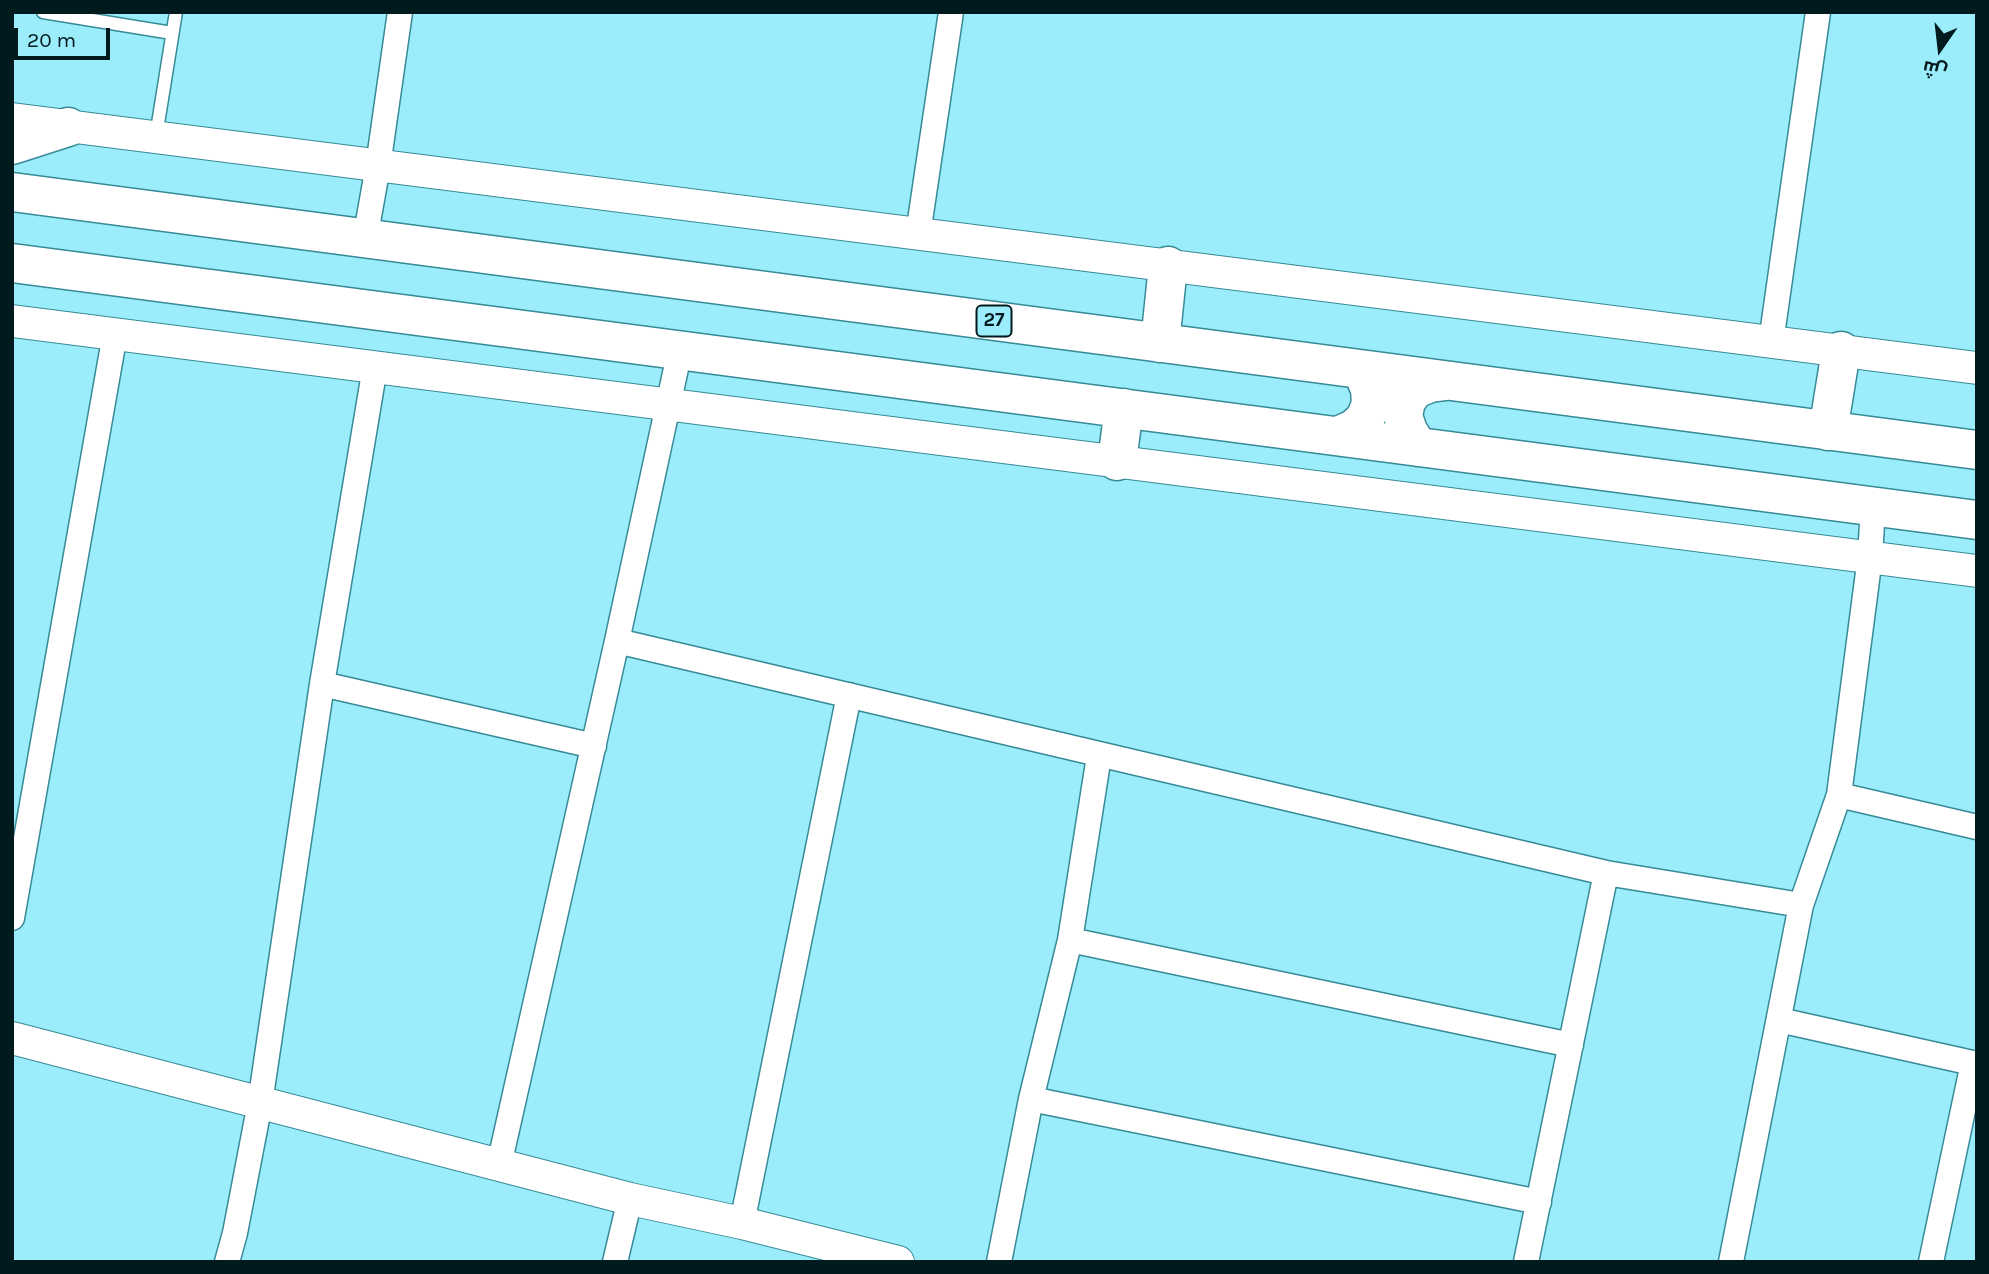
<!DOCTYPE html>
<meta charset="utf-8">
<style>
body{margin:0}
#map{position:relative;width:1989px;height:1274px;overflow:hidden;background:#9cedfb;font-family:Karla,Cairo,sans-serif}
canvas{display:block}
.frame{position:absolute;inset:0;border:14px solid #011a1e;pointer-events:none}
.north{position:absolute;left:1905px;top:14px;width:70px;height:70px;-webkit-text-stroke:5px #9cedfb;paint-order:stroke;rotate:194deg;font-size:19px;font-weight:700;line-height:28px;text-align:center;color:#011a1e}
.north::after{content:'';display:block;margin:auto;width:24px;height:32px;background:#011a1e;clip-path:polygon(50% 0,100% 100%,50% 72%,0 100%)}
.scale{position:absolute;left:14px;top:28px;width:96px;height:32px;box-sizing:border-box;border:4px solid #011a1e;border-top:0;padding-left:9px;font-size:21px;line-height:24px;white-space:nowrap;color:#011a1e;-webkit-text-stroke:5px #9cedfb;paint-order:stroke}
</style>
<div id="map">
<canvas width="1989" height="1274"></canvas>
<div class="frame"></div>
<div class="north">ش</div>
<div class="scale">20 m</div>
</div>
<script>
const ctx = document.querySelector('canvas').getContext('2d');
ctx.lineJoin = 'round';
function shape(rows) {
  const path = new Path2D();
  for (const r of rows) {
    path.moveTo(r[0], r[1]);
    for (let i = 2; i < r.length; i += 2) path.lineTo(r[i], r[i + 1]);
  }
  return path;
}
function strokePath(path, color, width, dash) {
  ctx.strokeStyle = color;
  ctx.lineWidth = width;
  ctx.lineCap = dash ? 'butt' : 'round';
  ctx.setLineDash(dash || []);
  ctx.stroke(path);
}
function label(font, color, halo, rows, align = 'center') {
  ctx.font = font + ' Karla,sans-serif';
  ctx.lineWidth = 5;
  ctx.setLineDash([]);
  ctx.textBaseline = 'middle';
  ctx.strokeStyle = halo;
  ctx.fillStyle = color;
  for (const [text, x, y, turn = 0] of rows) {
    ctx.save();
    ctx.translate(x, y);
    ctx.rotate((+turn || 0) * Math.PI / 180);
    ctx.textAlign = isNaN(turn) ? turn : align;
    if (halo) ctx.strokeText(text, 0, 0);
    ctx.fillText(text, 0, 0);
    ctx.restore();
  }
}
const service = shape([
 [43,12,172,33],
 [156,136,176,12]
]);
const minor = shape([
 [918,234,951,12],
 [365,239,378,166,400,12],
 [1771,342,1818,12],
 [617,641,1606,873,1801,905],
 [322,684,594,746],
 [1839,795,1977,827],
 [12,918,115,334],
 [1070,940,1571,1045],
 [1779,1020,1977,1064],
 [1031,1099,1539,1202],
 [499,1165,617,641,680,350],
 [742,1223,849,695],
 [227,1262,235,1233,260,1103,322,684,375,367],
 [615,1262,630,1199],
 [999,1262,1031,1099,1070,940,1099,756],
 [1526,1262,1606,873],
 [1731,1262,1801,905,1839,795,1870,557,1873,506],
 [1931,1262,1973,1063]
]);
const tertiary = shape([
 [12,119,1977,368],
 [12,321,1977,571],
 [12,1038,630,1199,742,1223,898,1262]
]);
const primary = shape([
 [12,145,68,127],
 [12,192,1977,450],
 [12,263,1977,520],
 [1160,343,1168,266],
 [1828,431,1841,351],
 [1338,436,1354,429,1365,419,1371,404,1370,389,1362,370],
 [1418,447,1408,431,1403,416,1406,401,1415,389,1430,383,1446,381],
 [1117,461,1124,408]
]);
const shields = [
 [994,321,35]
];
const shieldNames = [
 ["27",994,321]
];
strokePath(service, '#378a97', 15);
strokePath(minor, '#378a97', 27);
strokePath(tertiary, '#378a97', 34);
strokePath(primary, '#378a97', 41);
strokePath(service, '#fff', 12);
strokePath(minor, '#fff', 24);
strokePath(tertiary, '#fff', 32);
strokePath(primary, '#fff', 38);
for (const [x, y, w] of shields) {
  const box = new Path2D();
  box.roundRect(x - w / 2, y - 15.5, w, 31, 5);
  ctx.fillStyle = '#9cedfb';
  ctx.fill(box);
  strokePath(box, '#011a1e', 2);
}
label('bold 19px', '#011a1e', null, shieldNames);
</script>
